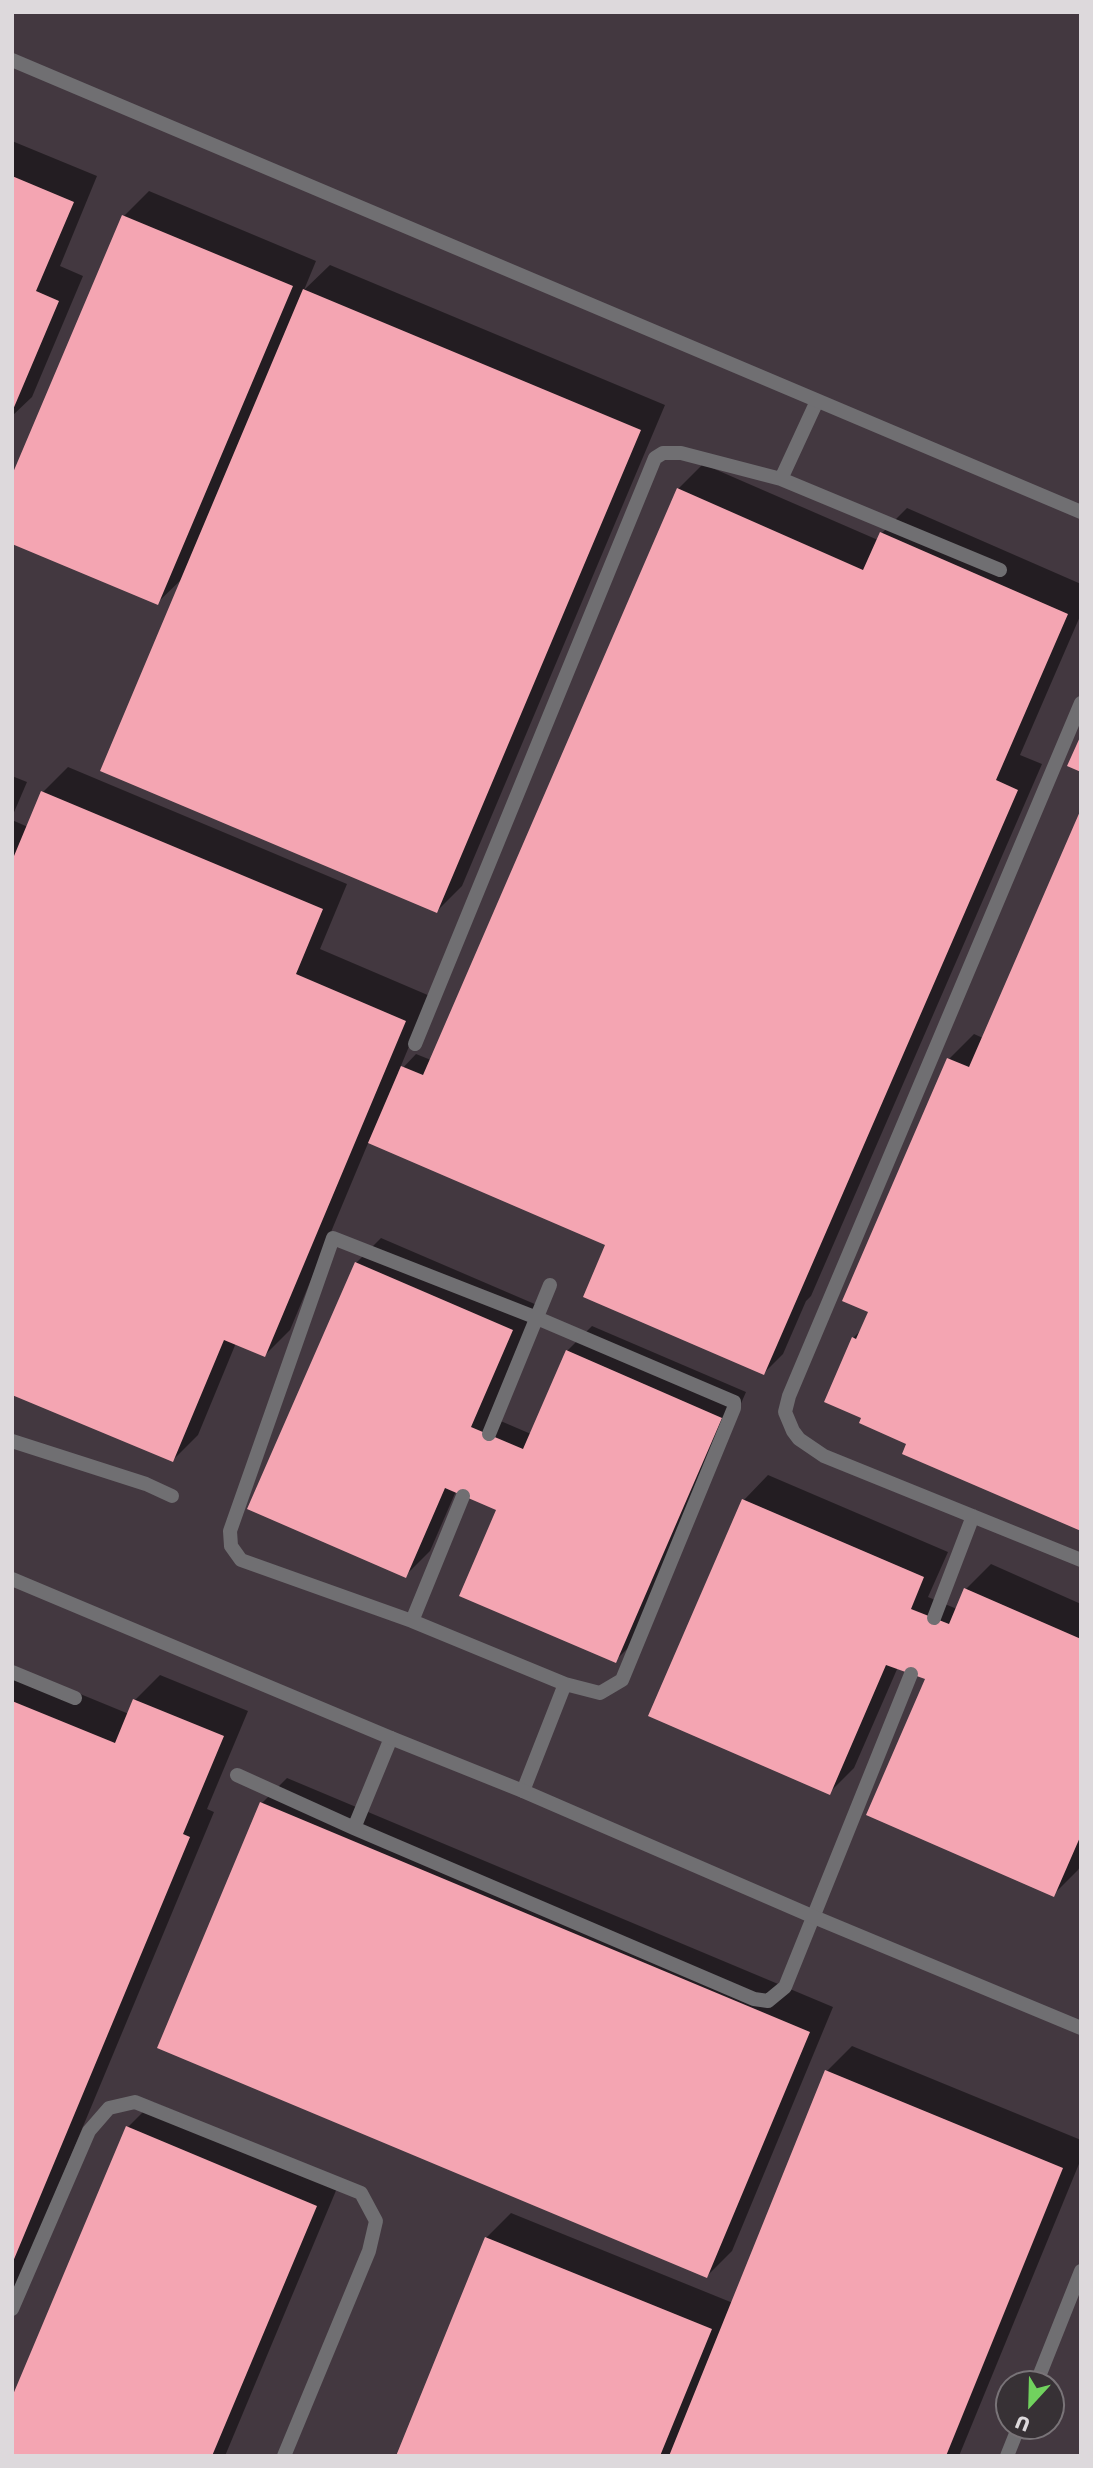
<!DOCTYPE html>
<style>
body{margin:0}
#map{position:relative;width:1093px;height:2468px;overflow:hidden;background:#373135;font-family:Rubik,sans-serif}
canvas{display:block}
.frame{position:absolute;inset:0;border:14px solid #ddd9dc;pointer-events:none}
.north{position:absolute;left:995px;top:2370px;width:70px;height:70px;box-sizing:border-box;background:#373135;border:2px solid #797478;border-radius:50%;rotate:202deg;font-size:19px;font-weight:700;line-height:28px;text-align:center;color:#ddd9dc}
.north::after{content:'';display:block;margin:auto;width:24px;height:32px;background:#71d25e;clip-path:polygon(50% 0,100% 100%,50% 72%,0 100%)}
</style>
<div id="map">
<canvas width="1093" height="2468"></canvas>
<div class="frame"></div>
<div class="north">U</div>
</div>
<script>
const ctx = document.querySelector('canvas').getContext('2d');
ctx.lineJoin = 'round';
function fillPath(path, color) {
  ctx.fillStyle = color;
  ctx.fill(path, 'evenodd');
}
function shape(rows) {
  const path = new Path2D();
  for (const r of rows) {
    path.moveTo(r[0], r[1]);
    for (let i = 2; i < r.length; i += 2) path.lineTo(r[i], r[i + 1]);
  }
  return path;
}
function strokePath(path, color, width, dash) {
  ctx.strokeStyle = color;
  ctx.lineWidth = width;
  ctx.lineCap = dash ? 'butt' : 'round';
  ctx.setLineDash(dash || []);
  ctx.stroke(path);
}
const built = shape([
 [12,12,1081,12,1081,2456,12,2456],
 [1009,2384,1051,2384,1051,2426,1009,2426]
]);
const shadow = shape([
 [12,141,97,176,60,266,83,276,32,397,12,416],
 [149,191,316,261,304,290,330,265,665,405,462,886,437,911,184,577,157,603,12,480,124,216],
 [703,464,878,540,882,533,907,508,1081,584,1081,614,1020,755,1042,764,811,1296,806,1301,783,1354,764,1373,607,1244,369,1141,290,1330,265,1355,236,1343,198,1435,173,1460,12,1393,12,820,28,827,43,792,68,767,347,884,320,949,430,996,398,1073,416,1054,431,1060,678,489],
 [12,776,27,782,12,817],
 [1081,814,908,1443,864,1417,826,1401,853,1338,863,1328,949,1059,974,1034,983,1038],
 [381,1238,537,1305,489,1416,531,1434,567,1351,592,1326,746,1392,640,1636,615,1661,501,1502,456,1491,430,1551,405,1576,356,1263],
 [768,1475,948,1552,928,1597,957,1609,966,1589,991,1564,1081,1604,1081,1865,1078,1870,1053,1895,930,1671,898,1667,854,1768,829,1793,650,1715,744,1500],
 [12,1666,129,1714,135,1700,160,1675,248,1711,207,1809,214,1812,12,2297],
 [287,1778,833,2007,732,2251,707,2276,262,1803],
 [852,2046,1081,2140,1081,2159,959,2456,398,2456,486,2238,511,2213,733,2303,827,2071],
 [153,2102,340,2181,225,2456,12,2456,128,2127]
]);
const building = shape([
 [12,176,74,202,36,291,59,301,12,412],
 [122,215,293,286,158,605,12,544,12,475],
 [303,289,641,430,437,913,100,771],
 [677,488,863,570,880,532,1068,614,996,780,1018,790,764,1375,583,1297,605,1245,368,1143,401,1066,423,1075],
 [1081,735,1081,772,1067,766],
 [41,791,323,909,296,974,406,1021,265,1357,224,1340,173,1462,12,1395,12,855,14,856],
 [1081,809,1081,1531,902,1454,906,1444,859,1423,861,1418,824,1402,852,1337,856,1339,868,1312,842,1301,947,1058,969,1067],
 [355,1262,513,1330,471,1427,523,1449,566,1350,722,1418,616,1663,459,1596,496,1510,445,1488,406,1578,247,1509],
 [742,1499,924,1577,911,1609,949,1624,964,1588,1081,1639,1081,1835,1054,1897,866,1815,925,1679,886,1665,830,1795,648,1716],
 [133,1699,224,1736,183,1834,190,1837,12,2264,12,1701,115,1743],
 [260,1802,810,2032,707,2278,157,2048],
 [825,2070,1063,2168,946,2456,669,2456],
 [126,2126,317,2206,212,2456,12,2456,12,2397],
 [485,2237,712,2329,660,2456,396,2456]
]);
const service = shape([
 [781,479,817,401],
 [1081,703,789,1396,785,1412,793,1431,799,1439,824,1456,1081,1560],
 [415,1044,655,458,663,453,681,453,781,479,1000,570],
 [489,1434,550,1285],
 [12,1441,146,1484,172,1496],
 [934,1618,973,1516],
 [412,1621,463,1496],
 [12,1672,75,1698],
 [237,1775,354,1828,754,1999,768,2001,785,1987,911,1674],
 [523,1791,565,1684,600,1693,622,1680,734,1408,734,1402,537,1318,333,1238,230,1531,231,1546,241,1560,412,1621,565,1684],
 [354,1828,391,1738],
 [12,2309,89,2131,109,2108,135,2102,361,2193,376,2221,369,2251,284,2456],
 [1036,2384,1081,2271],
 [1007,2456,1019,2426]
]);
const minor = shape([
 [12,60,1081,512],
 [12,1579,391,1738,523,1791,814,1917,1081,2028]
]);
fillPath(built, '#433840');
fillPath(shadow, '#0007');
fillPath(building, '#f4a5b2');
strokePath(service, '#706f72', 14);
strokePath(minor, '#706f72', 14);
</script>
